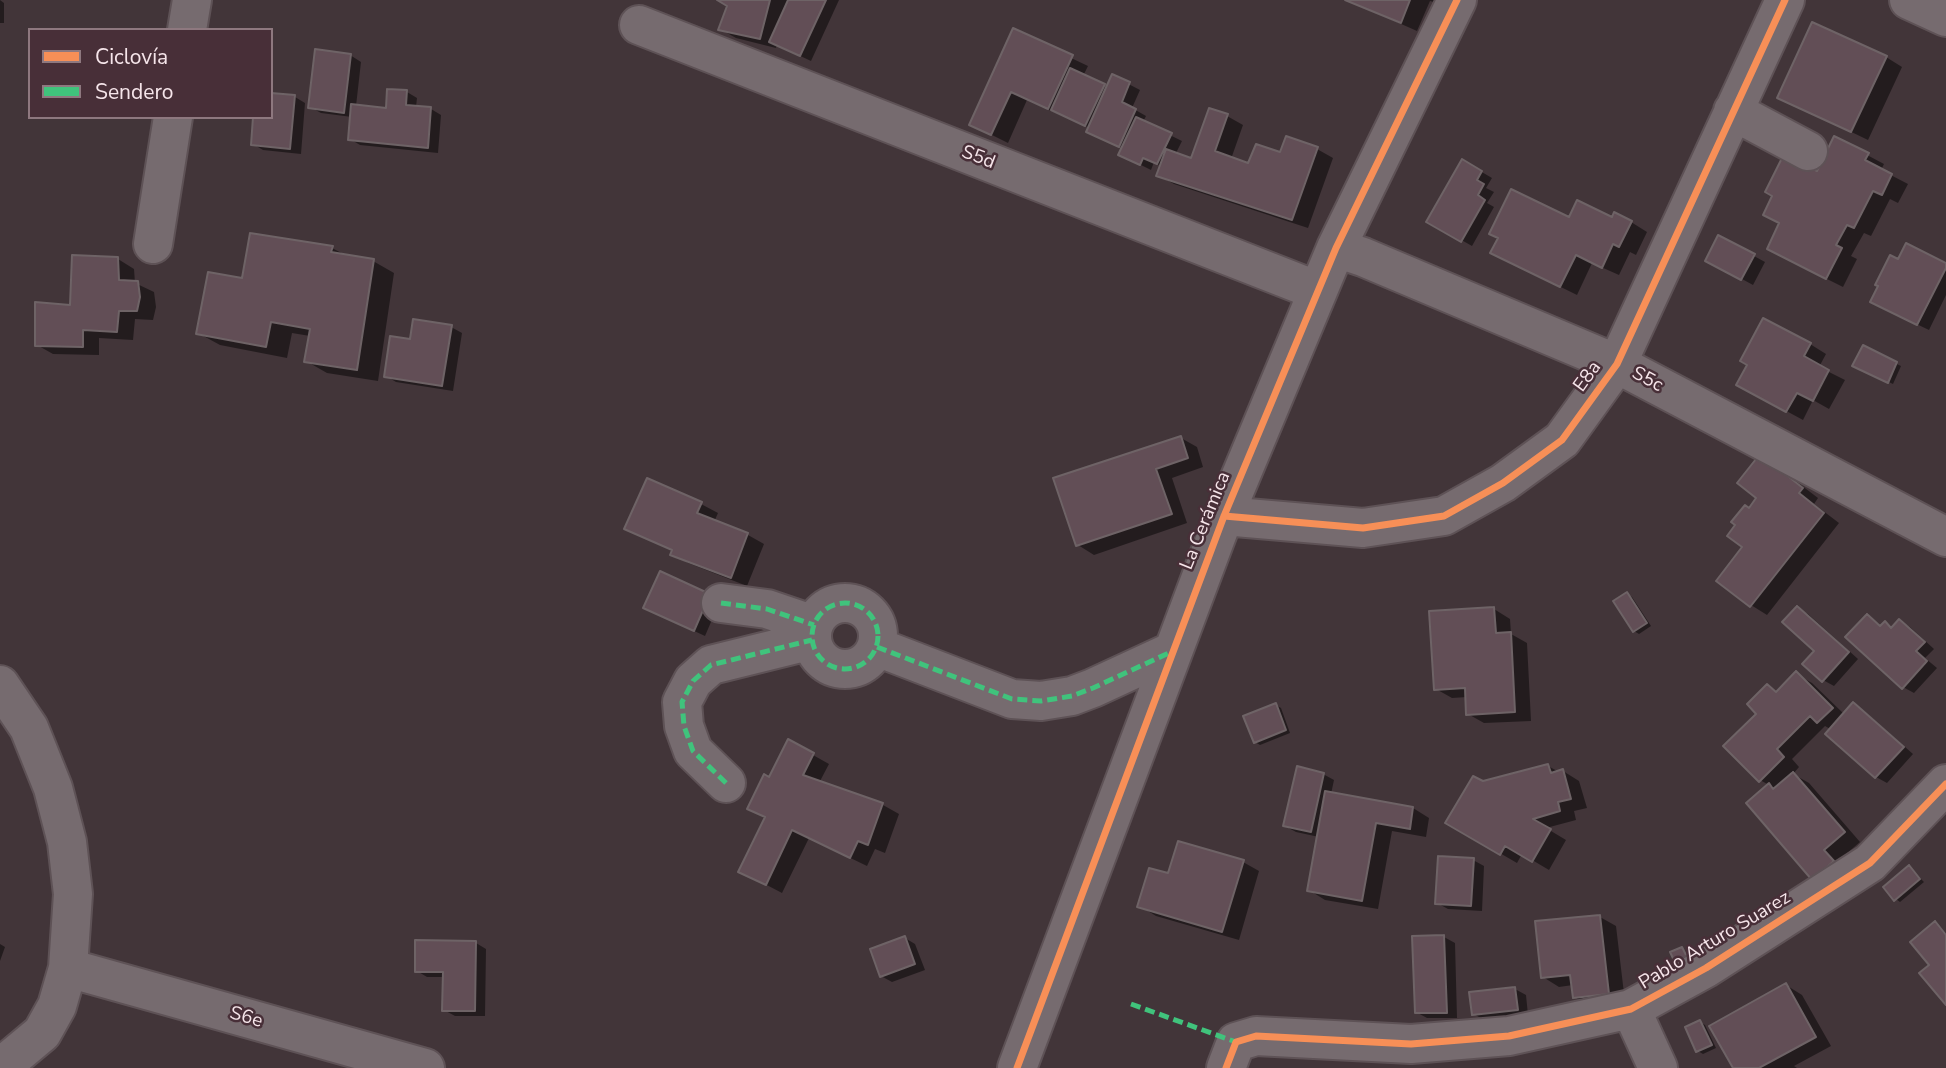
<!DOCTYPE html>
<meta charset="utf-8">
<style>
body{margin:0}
#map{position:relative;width:1946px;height:1068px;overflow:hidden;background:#423539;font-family:"Nunito Sans",sans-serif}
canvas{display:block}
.legend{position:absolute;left:28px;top:28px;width:245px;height:91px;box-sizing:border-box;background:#482f38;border:2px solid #8e787f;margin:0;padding:9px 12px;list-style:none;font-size:21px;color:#f6e5ea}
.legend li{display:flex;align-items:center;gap:14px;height:35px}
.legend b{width:35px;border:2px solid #8e787f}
</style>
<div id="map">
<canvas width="1946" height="1068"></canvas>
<ul class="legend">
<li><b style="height:9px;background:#f78f57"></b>Ciclovía</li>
<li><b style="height:9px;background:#40c37c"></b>Sendero</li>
</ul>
</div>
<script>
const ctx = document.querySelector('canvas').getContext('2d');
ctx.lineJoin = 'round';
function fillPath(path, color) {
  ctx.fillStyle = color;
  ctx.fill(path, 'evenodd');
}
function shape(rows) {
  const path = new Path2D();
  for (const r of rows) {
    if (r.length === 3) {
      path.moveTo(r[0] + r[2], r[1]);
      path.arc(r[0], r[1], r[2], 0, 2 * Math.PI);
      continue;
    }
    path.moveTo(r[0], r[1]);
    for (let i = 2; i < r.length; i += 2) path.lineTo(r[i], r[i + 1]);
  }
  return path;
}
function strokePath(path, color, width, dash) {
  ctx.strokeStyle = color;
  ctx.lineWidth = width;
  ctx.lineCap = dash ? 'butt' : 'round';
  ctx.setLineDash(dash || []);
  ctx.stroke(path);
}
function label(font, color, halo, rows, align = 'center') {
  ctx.font = font + ' "Nunito Sans",sans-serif';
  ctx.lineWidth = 5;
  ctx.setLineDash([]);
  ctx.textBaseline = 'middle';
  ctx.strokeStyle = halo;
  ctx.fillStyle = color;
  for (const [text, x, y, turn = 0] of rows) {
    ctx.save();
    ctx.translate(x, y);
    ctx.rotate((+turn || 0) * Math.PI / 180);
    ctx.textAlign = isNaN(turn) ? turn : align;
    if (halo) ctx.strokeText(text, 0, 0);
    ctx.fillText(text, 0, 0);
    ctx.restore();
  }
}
const shadow = shape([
 [0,0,4,3,4,23,0,23],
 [720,0,839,0,811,61,777,45,776,48,736,38,720,29,729,6],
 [1347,0,1438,0,1437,3,1430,1,1417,31],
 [1014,31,1088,66,1083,76,1108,88,1113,76,1140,90,1132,108,1146,116,1143,122,1182,141,1175,155,1192,161,1227,116,1243,125,1231,159,1250,165,1281,154,1317,149,1333,158,1308,228,1174,184,1158,175,1161,166,1154,162,1151,170,1131,160,1123,148,1099,137,1090,128,1027,100,1008,143,988,133],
 [350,55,361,62,356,106,387,109,407,92,417,98,416,107,431,109,441,115,438,153,360,145,350,139,352,117,321,113,310,107],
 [1886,57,1902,67,1868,140,1779,97],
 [295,97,305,103,301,154,263,150,253,144,271,117],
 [1835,138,1884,164,1881,170,1908,184,1898,203,1890,199,1871,236,1864,233,1851,256,1857,259,1843,287,1785,258,1817,173],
 [1463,161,1492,178,1486,188,1494,192,1487,203,1494,207,1472,246,1428,221],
 [1613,219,1631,222,1647,232,1636,255,1630,252,1619,275,1592,263,1577,295,1492,253,1499,238,1569,220],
 [1719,237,1765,262,1753,285,1718,266],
 [332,248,347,256,373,261,394,273,378,381,327,373,306,361,310,336,292,333,287,358,220,345,198,333,243,280],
 [118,259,134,269,135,283,154,292,156,307,153,320,135,319,133,340,99,338,99,355,53,354,37,345],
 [1899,261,1946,265,1946,295,1929,330,1883,308],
 [451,327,462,333,453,391,396,382,386,376,411,341],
 [1810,344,1826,354,1819,367,1845,380,1829,409,1813,400,1803,420,1755,394],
 [1863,348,1901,366,1893,384,1859,368],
 [1181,438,1197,447,1203,467,1172,478,1187,523,1094,555,1078,545],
 [1776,466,1818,498,1814,504,1839,523,1767,615,1751,605,1744,547,1749,510],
 [647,480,701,504,718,513,714,522,748,535,764,544,747,586,688,563,672,554,674,551,626,528],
 [1627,594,1632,597,1651,626,1639,634,1634,631],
 [720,601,705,636,645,608],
 [1797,608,1808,614,1858,659,1834,686,1823,680,1817,650],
 [1494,609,1510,619,1511,634,1527,643,1531,721,1484,723,1468,714,1467,697,1452,698,1436,689],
 [1867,616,1882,626,1885,623,1893,628,1900,621,1910,627,1934,649,1925,658,1937,668,1914,693,1903,687],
 [1796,674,1812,683,1845,715,1854,705,1864,711,1913,754,1887,783,1876,777,1832,730,1825,726,1792,759,1799,767,1793,774,1809,783,1860,842,1839,860,1849,871,1829,888,1769,785,1760,780,1758,714,1767,686,1778,692],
 [1276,705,1281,708,1290,733,1260,745,1255,742],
 [788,741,829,764,819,783,883,805,899,814,885,853,875,849,867,866,809,838,782,893,740,871,766,818],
 [1548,766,1559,772,1563,771,1579,781,1587,808,1574,811,1576,820,1546,828,1566,840,1549,870,1522,854,1517,863,1448,823,1482,783],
 [1323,774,1334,780,1331,794,1413,808,1429,818,1426,837,1392,831,1378,909,1325,900,1309,890,1319,837,1296,832,1285,826],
 [1473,860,1484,866,1482,911,1448,909,1437,903],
 [1243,862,1259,871,1239,940,1156,916,1140,906],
 [1909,867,1924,882,1900,902,1896,899],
 [1600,917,1616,926,1625,1002,1591,1006,1574,997,1573,985,1559,987,1543,977],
 [1444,937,1455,943,1457,1018,1427,1018,1416,1012],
 [905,938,915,944,925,970,892,982,881,976],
 [476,943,486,949,485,1016,455,1016,444,1010,445,977,427,977,417,971],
 [0,944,5,947,0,961],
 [1786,985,1802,995,1831,1046,1794,1066,1797,1068,1735,1068],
 [1515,989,1526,995,1528,1015,1484,1020,1474,1014],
 [1700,1022,1705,1025,1716,1048,1703,1054,1698,1051]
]);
const building = shape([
 [717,0,770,0,760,39,718,30,727,6,717,0],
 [788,0,826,0,800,56,769,42,788,0],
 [1345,0,1410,0,1401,23,1345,0],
 [1812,22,1887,56,1851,132,1777,98,1812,22],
 [1013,28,1073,55,1048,109,1011,92,991,135,969,125,1013,28],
 [315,49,351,54,344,113,308,108,315,49],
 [1070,68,1105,84,1085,126,1051,110,1070,68],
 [1112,74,1130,82,1122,102,1136,109,1119,147,1086,132,1112,74],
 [387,89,407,90,406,105,431,107,428,148,348,140,351,104,386,108,387,89],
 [271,93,295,95,290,149,251,145,253,117,271,117,271,93],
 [1209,108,1228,114,1215,151,1248,163,1256,144,1280,152,1286,136,1318,147,1292,220,1156,176,1166,149,1191,158,1209,108],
 [1136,117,1172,133,1157,164,1143,158,1140,165,1118,155,1136,117],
 [1834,136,1869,153,1865,160,1892,174,1882,195,1873,191,1854,228,1847,225,1836,245,1842,248,1826,279,1767,249,1779,223,1763,215,1772,196,1765,192,1784,154,1817,171,1834,136],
 [1462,159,1482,171,1477,180,1484,184,1478,195,1485,200,1461,242,1426,222,1462,159],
 [1511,189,1569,217,1577,200,1612,217,1614,212,1632,221,1619,247,1613,244,1602,268,1576,255,1560,287,1490,253,1498,238,1489,234,1511,189],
 [250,233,333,246,331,252,374,259,357,370,304,362,310,329,271,322,266,347,196,334,208,272,242,278,250,233],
 [1718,235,1755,254,1741,280,1705,261,1718,235],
 [1906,243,1946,263,1946,268,1917,325,1870,302,1878,286,1875,285,1890,255,1898,259,1906,243],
 [72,255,118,257,119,280,138,281,140,297,137,311,119,311,117,332,83,330,83,347,35,346,35,302,70,305,72,255],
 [1763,318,1811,343,1804,356,1829,370,1813,401,1797,393,1786,412,1736,385,1747,365,1740,361,1763,318],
 [413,319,452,325,442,386,384,377,390,336,410,339,413,319],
 [1863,345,1897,362,1888,383,1852,366,1863,345],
 [1181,436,1188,458,1156,469,1172,514,1076,546,1053,478,1181,436],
 [1760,454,1803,488,1799,493,1824,513,1750,607,1716,581,1742,547,1727,536,1735,525,1731,522,1745,505,1749,508,1756,498,1737,483,1760,454],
 [647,478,702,502,697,513,748,533,731,578,670,555,672,550,624,529,647,478],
 [660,571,710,594,694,631,643,608,660,571],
 [1627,592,1647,623,1633,632,1613,601,1627,592],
 [1797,606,1849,652,1822,682,1802,664,1814,651,1782,622,1797,606],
 [1494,607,1496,633,1511,632,1515,712,1466,715,1465,688,1434,690,1429,611,1494,607],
 [1867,614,1880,626,1885,621,1891,628,1899,619,1925,642,1916,651,1927,661,1902,689,1845,637,1867,614],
 [1796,671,1833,708,1817,723,1810,716,1777,749,1784,757,1759,782,1723,746,1756,714,1747,704,1767,684,1776,692,1796,671],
 [1853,702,1904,747,1875,778,1825,734,1853,702],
 [1276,703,1286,730,1254,743,1243,716,1276,703],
 [788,739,814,753,803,775,883,803,868,845,858,841,850,858,792,830,766,885,738,872,765,817,747,809,764,774,769,777,788,739],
 [1548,764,1551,773,1563,769,1571,799,1558,802,1560,811,1533,819,1551,829,1532,862,1505,846,1500,855,1445,823,1473,776,1483,781,1548,764],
 [1297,766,1324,773,1311,832,1283,826,1297,766],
 [1793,772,1845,832,1824,850,1834,861,1812,880,1746,803,1769,783,1773,789,1793,772],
 [1325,791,1413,807,1410,829,1376,823,1362,901,1307,891,1325,791],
 [1178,841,1244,860,1222,932,1137,907,1149,868,1168,873,1178,841],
 [1438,856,1474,858,1471,906,1435,904,1438,856],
 [1909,865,1920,879,1894,901,1883,887,1909,865],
 [1600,915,1609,994,1573,998,1570,975,1541,978,1535,921,1600,915],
 [1935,921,1946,935,1946,1005,1919,973,1929,965,1910,942,1935,921],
 [1444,935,1447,1013,1415,1013,1412,936,1444,935],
 [905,936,915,964,880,977,870,949,905,936],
 [415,940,476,941,475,1011,442,1011,443,972,415,972,415,940],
 [1682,947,1690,963,1678,969,1670,952,1682,947],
 [1786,983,1816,1037,1759,1068,1733,1068,1709,1026,1786,983],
 [1515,987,1518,1010,1472,1015,1469,992,1515,987],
 [1700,1020,1712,1045,1696,1052,1685,1027,1700,1020]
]);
const minor = shape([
 [1909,0,1946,17],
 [639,25,1318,291],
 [187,30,192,0],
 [1733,111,1808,151],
 [153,244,173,117],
 [1336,248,1363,257,1617,364,1946,537],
 [1224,516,1363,528,1444,516,1503,483,1562,440,1617,364,1785,0],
 [721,603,767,609,814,625],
 [845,636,33],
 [877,647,1012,699,1041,701,1072,696,1093,688,1173,651],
 [0,685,29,728,53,788,67,842,73,894,68,968,57,1006,42,1033,0,1068],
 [726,783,693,751,684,726,682,702,693,681,711,665,812,640],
 [68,968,425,1068],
 [1631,1009,1658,1068],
 [1017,1068,1224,516,1336,248,1457,0],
 [1226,1068,1236,1042,1256,1036,1411,1044,1509,1036,1631,1009,1706,968,1870,863,1946,784]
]);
const quiet = shape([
 [721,603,767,609,814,625],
 [845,636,33],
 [877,647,1012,699,1041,701,1072,696,1093,688,1173,651],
 [726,783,693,751,684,726,682,702,693,681,711,665,812,640],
 [1131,1004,1236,1042]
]);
const cycleway = shape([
 [1224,516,1363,528,1444,516,1503,483,1562,440,1617,364,1785,0],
 [1017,1068,1224,516,1336,248,1457,0],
 [1226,1068,1236,1042,1256,1036,1411,1044,1509,1036,1631,1009,1706,968,1870,863,1946,784]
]);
const streetNames = [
 ["S5d",978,158,21],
 ["E8a",1588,377,-54],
 ["S5c",1647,380,28],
 ["La Cerámica",1206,521,-68],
 ["Pablo Arturo Suarez",1715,941,-31],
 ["S6e",246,1018,16]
];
fillPath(shadow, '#0007');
fillPath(building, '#624e56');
strokePath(building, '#6e6366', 2);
strokePath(minor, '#5e5256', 42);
strokePath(minor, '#766b6f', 38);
strokePath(quiet, '#40c37c', 5, [10, 5]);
strokePath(cycleway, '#f78f57', 7);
label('19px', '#f6e5ea', '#482f38', streetNames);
</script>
